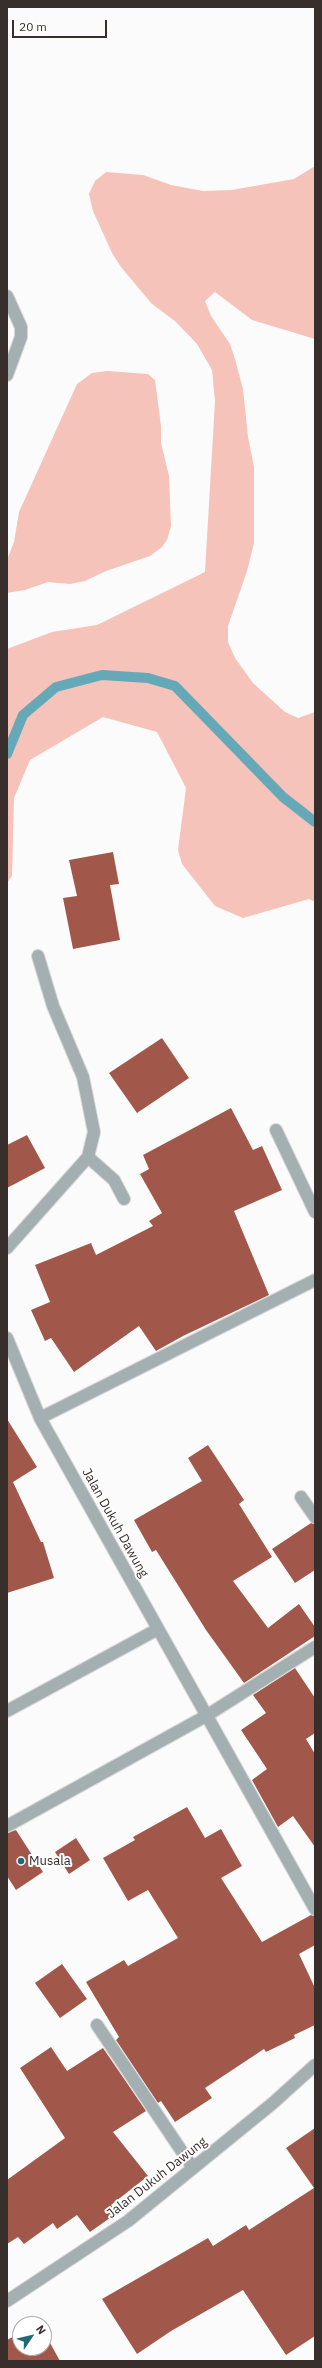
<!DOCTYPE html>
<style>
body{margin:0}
#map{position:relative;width:322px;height:2368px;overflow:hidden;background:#fbfbfb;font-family:"IBM Plex Sans",sans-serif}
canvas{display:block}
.frame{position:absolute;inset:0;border:8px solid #382e2c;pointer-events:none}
.north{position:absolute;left:12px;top:2316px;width:40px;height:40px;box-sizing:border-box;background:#fff;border:1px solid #afabab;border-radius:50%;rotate:55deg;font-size:11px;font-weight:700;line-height:16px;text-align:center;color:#382e2c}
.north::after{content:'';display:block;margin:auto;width:14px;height:18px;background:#226977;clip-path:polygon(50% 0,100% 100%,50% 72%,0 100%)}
.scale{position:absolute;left:12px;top:20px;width:95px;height:18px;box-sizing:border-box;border:2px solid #382e2c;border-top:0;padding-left:5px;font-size:12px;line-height:14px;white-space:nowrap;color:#382e2c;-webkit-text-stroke:3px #fff;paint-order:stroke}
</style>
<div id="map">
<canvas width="322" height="2368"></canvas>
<div class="frame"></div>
<div class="north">N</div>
<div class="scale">20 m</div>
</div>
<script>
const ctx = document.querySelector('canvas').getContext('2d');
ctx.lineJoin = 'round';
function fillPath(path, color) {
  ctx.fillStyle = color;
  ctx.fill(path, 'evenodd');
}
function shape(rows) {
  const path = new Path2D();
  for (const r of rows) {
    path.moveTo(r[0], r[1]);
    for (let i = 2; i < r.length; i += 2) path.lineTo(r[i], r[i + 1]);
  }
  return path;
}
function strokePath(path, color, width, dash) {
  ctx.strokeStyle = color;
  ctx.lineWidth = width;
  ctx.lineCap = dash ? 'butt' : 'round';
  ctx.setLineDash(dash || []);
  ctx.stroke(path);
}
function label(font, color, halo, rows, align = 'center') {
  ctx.font = font + ' "IBM Plex Sans",sans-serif';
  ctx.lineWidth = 4;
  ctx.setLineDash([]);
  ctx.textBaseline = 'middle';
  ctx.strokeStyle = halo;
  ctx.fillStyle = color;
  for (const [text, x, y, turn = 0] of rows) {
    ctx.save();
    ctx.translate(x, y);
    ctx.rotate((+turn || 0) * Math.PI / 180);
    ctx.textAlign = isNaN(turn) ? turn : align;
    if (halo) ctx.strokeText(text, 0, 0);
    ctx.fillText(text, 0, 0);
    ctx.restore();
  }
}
const green = shape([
 [315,166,315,339,252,320,215,292,205,301,211,316,230,344,235,359,243,389,248,437,254,467,254,543,247,571,228,626,228,642,235,658,253,683,285,712,298,718,315,712,315,902,309,899,243,918,215,906,182,864,178,850,186,788,157,732,103,717,30,760,14,798,12,876,7,883,7,649,52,632,97,625,205,572,215,401,212,370,197,344,176,322,151,303,121,267,112,253,93,211,89,194,95,181,106,172,143,175,171,185,203,191,232,190,294,179],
 [107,371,148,374,155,380,161,426,161,443,169,476,171,526,167,540,162,547,150,556,106,571,85,581,70,584,48,582,25,590,7,593,7,560,14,542,19,512,77,384,92,373]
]);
const stream = shape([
 [7,754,23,715,56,687,102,675,148,678,175,686,283,797,315,822]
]);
const building = shape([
 [113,852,119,884,110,885,120,940,73,949,63,898,77,896,69,860],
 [162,1038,189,1078,137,1113,109,1073],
 [231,1108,253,1150,262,1146,282,1190,234,1211,269,1295,183,1336,156,1351,139,1326,74,1372,51,1338,45,1341,31,1310,50,1302,35,1265,91,1243,96,1255,153,1226,149,1221,162,1213,140,1174,149,1169,143,1155],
 [27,1135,45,1168,7,1188,7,1145],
 [7,1419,37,1467,13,1482,41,1542,43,1542,54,1578,7,1593],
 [208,1445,244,1500,239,1504,272,1557,233,1581,268,1628,299,1604,315,1627,315,1636,244,1683,206,1630,156,1550,152,1552,134,1520,202,1481,188,1458],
 [311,1523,315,1524,315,1570,295,1583,272,1549],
 [295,1668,315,1698,315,1733,306,1739,315,1754,315,1847,293,1816,278,1827,252,1780,267,1769,241,1730,266,1713,253,1695],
 [187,1807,205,1838,221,1829,242,1866,221,1878,262,1942,311,1915,315,1916,315,1945,299,1954,315,1988,315,2025,294,2035,295,2038,266,2052,264,2049,205,2088,212,2098,175,2122,161,2101,158,2103,116,2040,119,2037,86,1982,124,1960,128,1966,178,1938,148,1890,128,1901,103,1858,135,1840,133,1837],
 [16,1830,43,1872,16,1890,7,1876,7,1833],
 [76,1838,90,1860,69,1874,55,1852],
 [62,1964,87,1999,60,2018,35,1983],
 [51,2047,67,2071,103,2048,146,2111,113,2132,148,2176,111,2205,117,2213,90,2232,77,2215,57,2229,53,2223,24,2244,18,2237,7,2244,7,2180,65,2138,20,2068],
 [315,2128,315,2336,286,2355,243,2290,171,2331,137,2354,102,2299,208,2238,213,2246,246,2225,249,2230,314,2188,286,2148],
 [44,2332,60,2361,7,2361,7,2340,20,2333,20,2348,44,2348]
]);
const minor = shape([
 [7,296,21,327,21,337,7,375],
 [276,1130,315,1212],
 [88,1157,114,1180,124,1199],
 [7,1248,88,1157,94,1132,83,1077,53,1006,38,956],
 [7,1338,40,1418,315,1909],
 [40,1418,315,1280],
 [301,1497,315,1517],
 [7,1711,158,1629],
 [7,1826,206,1716,315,1647],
 [97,2025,193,2168],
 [7,2301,128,2221,273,2103,315,2065]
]);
const markers = [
 [21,1861,4,"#226977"]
];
const streetNames = [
 ["Jalan Dukuh Dawung",115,1523,61],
 ["Jalan Dukuh Dawung",157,2178,-38]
];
const poiNames = [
 ["Musala",29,1861]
];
fillPath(green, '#f5c3b9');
strokePath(stream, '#65a9b8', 10);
fillPath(building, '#a1584a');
strokePath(minor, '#d8d6d6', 14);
strokePath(minor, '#a4afb2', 12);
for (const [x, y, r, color] of markers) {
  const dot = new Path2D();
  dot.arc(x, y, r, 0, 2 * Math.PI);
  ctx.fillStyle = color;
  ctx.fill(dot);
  strokePath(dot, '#fff', 1.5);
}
label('13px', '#382e2c', '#fff', streetNames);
label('13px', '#382e2c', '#fff', poiNames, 'left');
</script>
